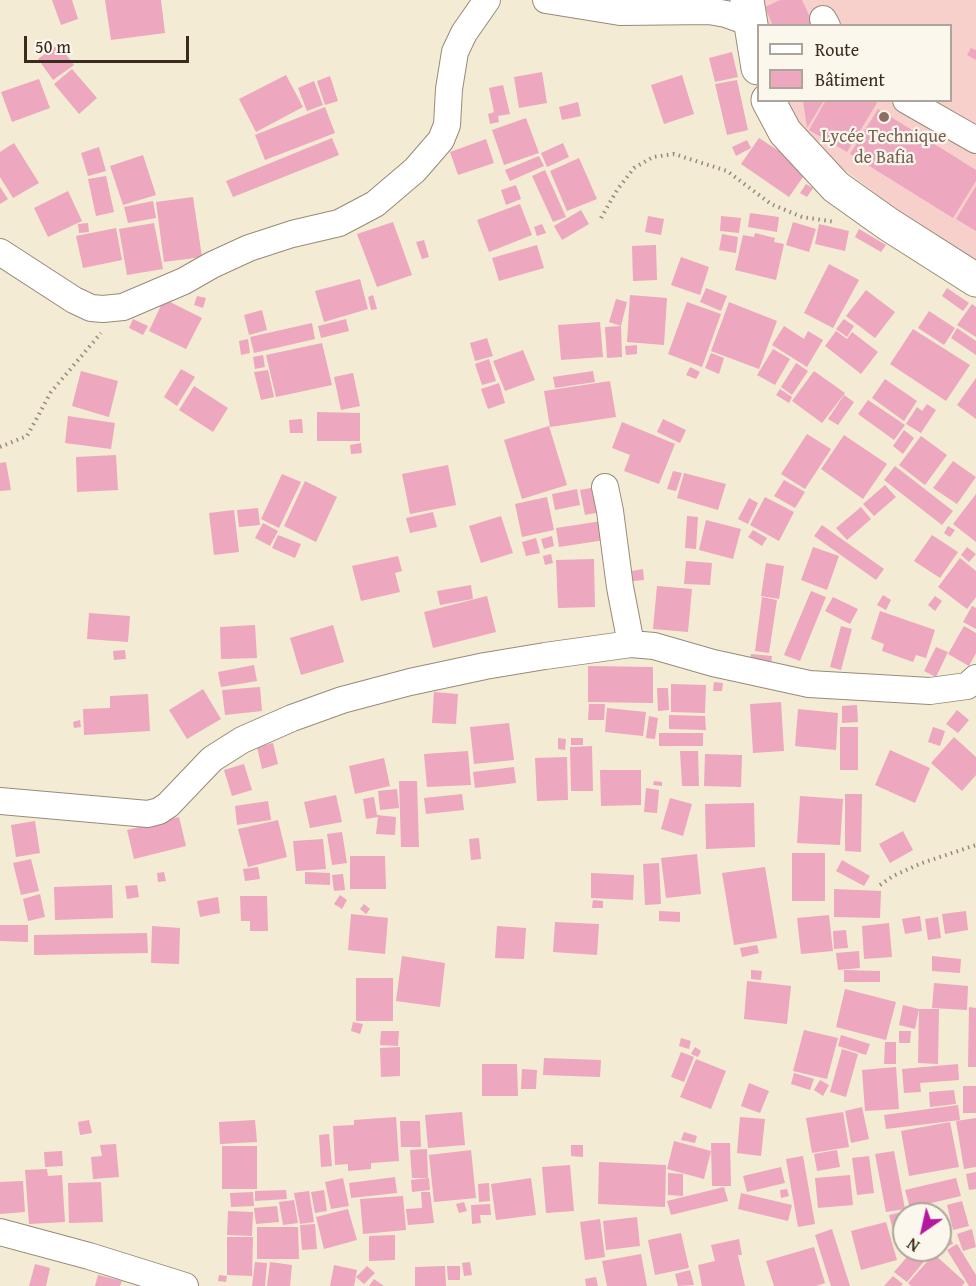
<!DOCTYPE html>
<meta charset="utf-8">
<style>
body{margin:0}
#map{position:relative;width:976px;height:1286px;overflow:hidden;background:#f4ebd4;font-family:"Gentium Book Plus",serif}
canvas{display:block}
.legend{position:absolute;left:757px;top:24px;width:195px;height:78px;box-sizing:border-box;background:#fbf7ec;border:2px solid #aea59a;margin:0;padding:8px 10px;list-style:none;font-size:18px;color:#3b2a1e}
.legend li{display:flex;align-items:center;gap:12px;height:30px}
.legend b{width:30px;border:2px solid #aea59a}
.north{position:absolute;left:892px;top:1202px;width:60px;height:60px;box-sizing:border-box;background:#fbf7ec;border:2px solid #aea59a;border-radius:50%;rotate:214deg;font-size:16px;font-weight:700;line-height:24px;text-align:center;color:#3b2a1e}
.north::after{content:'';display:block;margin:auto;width:21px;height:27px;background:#b5179e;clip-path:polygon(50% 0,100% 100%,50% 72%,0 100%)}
.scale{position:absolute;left:24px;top:36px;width:165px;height:27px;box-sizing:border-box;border:3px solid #3b2a1e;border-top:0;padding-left:8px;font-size:18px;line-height:21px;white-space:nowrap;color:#3b2a1e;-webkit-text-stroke:4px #fbf7ec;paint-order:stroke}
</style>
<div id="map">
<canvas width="976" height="1286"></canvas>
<ul class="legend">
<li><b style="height:8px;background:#fff"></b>Route</li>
<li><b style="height:16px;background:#eda7be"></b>Bâtiment</li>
</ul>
<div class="north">N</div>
<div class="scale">50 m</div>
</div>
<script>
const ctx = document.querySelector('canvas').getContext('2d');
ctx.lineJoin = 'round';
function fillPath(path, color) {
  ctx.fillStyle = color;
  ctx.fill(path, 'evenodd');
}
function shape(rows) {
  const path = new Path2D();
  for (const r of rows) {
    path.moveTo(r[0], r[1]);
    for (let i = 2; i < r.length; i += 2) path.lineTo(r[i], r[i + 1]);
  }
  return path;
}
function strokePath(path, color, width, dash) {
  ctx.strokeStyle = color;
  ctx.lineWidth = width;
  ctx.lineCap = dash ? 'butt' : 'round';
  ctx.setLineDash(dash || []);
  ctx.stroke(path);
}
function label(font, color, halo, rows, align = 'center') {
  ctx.font = font + ' "Gentium Book Plus",serif';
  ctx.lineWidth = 4.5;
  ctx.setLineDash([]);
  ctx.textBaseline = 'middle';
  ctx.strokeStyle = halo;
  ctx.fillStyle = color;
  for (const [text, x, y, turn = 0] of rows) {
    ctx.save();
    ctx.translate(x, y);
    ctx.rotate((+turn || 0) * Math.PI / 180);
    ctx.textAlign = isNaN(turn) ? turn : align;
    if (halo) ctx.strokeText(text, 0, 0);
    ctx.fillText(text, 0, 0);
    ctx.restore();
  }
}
const built = shape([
 [759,0,976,0,976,263,911,220,797,134,788,101,950,100,950,26,767,25]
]);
const building = shape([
 [52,0,72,0,78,19,61,25],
 [105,0,161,0,165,33,111,40],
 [780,0,802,0,814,26,773,26,765,7],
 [58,44,74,65,53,80,38,59],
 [971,48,976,50,976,60,967,55],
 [732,52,738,77,715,82,709,58],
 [72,69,97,98,79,114,54,84],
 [542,72,547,103,519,108,514,77],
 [286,75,303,107,256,132,239,99],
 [682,75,694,114,664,124,651,85],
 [330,76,338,101,325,105,317,81],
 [39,79,50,108,12,122,1,92],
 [737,80,748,130,727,135,715,84],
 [314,81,323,105,307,111,298,88],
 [503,85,510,114,498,116,499,122,490,124,488,114,494,112,489,88],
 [803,100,823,100,823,102,807,128],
 [826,100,873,100,877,103,847,152,809,130],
 [578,102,581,116,562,120,559,107],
 [325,107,335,133,265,160,255,135],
 [878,109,976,170,976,181,953,218,850,154],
 [526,118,539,153,504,165,492,130],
 [332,138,339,155,233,197,226,181],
 [759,138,808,170,789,197,741,164],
 [486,139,494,163,458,175,450,152],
 [747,140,751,148,736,156,732,147],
 [14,143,39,183,13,198,0,177,0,152],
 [563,143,569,157,547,167,541,153],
 [99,147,106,171,88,176,81,153],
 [143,155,156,195,123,205,110,166],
 [539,156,544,166,510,181,505,170],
 [579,158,597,199,567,211,550,171],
 [545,170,566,217,553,222,532,176],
 [106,176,114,212,96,216,88,179],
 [806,184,813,188,807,197,800,193],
 [516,185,521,199,506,205,501,190],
 [976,186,976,231,956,219],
 [0,187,8,199,0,204],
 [68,191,82,221,48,237,34,208],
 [193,197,202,257,164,262,156,202],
 [153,201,156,218,128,223,124,207],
 [520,204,532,235,489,252,477,220],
 [581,210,589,224,562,240,554,226],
 [750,213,779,217,777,232,748,227],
 [648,216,664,219,661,235,645,232],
 [721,216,741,218,739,233,720,231],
 [393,222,412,275,377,287,357,234],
 [793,222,816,229,809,252,786,245],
 [88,223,89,232,79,233,78,224],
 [154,223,163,269,127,275,119,229],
 [542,224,546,233,537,236,534,227],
 [819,224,849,231,845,251,815,244],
 [116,228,122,260,83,268,76,236],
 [859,229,886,245,881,252,855,237],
 [755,233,775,238,774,242,784,244,776,280,735,270,743,235,754,237],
 [722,234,738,237,736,253,719,250],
 [424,240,429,257,422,259,416,242],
 [537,245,544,268,499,281,492,258],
 [656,245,657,280,633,281,632,246],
 [681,257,709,267,700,295,671,285],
 [829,264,859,280,833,328,804,313],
 [360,279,368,309,324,322,315,291],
 [706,288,727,296,721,311,700,302],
 [947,288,969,303,963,311,942,296],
 [866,290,895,312,875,338,846,316],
 [373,295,377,309,371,310,368,297],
 [630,295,667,298,664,345,627,342],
 [197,296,206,298,203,308,194,305],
 [164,299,202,318,186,349,149,331],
 [616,299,627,302,621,326,609,322],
 [687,302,721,314,702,367,668,354],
 [729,302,777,321,759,369,711,351],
 [972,304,976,307,976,337,957,325],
 [262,310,267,330,249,335,244,315],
 [929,311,955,328,944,345,918,328],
 [133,319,148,326,143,335,129,328],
 [346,319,349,331,321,338,318,326],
 [844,319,854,326,847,337,836,329],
 [600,322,603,357,561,360,558,325],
 [312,323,315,339,254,353,250,337],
 [621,326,622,357,607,358,605,327],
 [784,326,804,339,808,331,823,340,807,367,772,345],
 [957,328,976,341,976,355,951,338],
 [913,329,970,365,946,401,890,364],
 [836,331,847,339,852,332,878,352,861,374,825,346],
 [487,338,493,356,475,361,470,343],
 [248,339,250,353,241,355,239,341],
 [322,343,332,385,276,397,266,355],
 [637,345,637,354,626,355,625,346],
 [773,349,790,359,775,385,757,375],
 [523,350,535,380,505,391,493,361],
 [711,353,724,358,719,374,705,368],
 [263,355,265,367,255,369,253,357],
 [489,359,496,381,482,385,475,364],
 [796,363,808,371,792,395,781,387],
 [690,367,700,372,696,379,686,375],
 [181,369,195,377,177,406,164,397],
 [268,370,274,397,261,400,254,372],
 [81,371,118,381,109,417,72,406],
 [593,371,595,382,555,388,553,377],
 [814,371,845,393,822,423,792,401],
 [353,373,360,406,341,410,334,377],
 [976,378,976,419,957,405],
 [885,379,917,401,904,421,872,398],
 [610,381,616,417,550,427,544,391],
 [499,383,505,403,488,409,481,389],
 [194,386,228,408,213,432,179,410],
 [780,389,792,397,789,403,776,395],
 [844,395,854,402,838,425,828,419],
 [868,400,905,425,894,440,858,414],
 [927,404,936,410,921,433,906,424,917,407,922,411],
 [317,412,360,413,360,441,317,441],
 [68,416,115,423,111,449,65,443],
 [302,419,303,433,290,433,289,420],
 [663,419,686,430,680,443,657,432],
 [622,422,675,444,659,484,624,471,630,455,612,448],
 [549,426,567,485,522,499,504,440],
 [904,430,914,438,903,454,893,446],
 [807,434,831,449,805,489,781,474],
 [844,435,887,464,863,499,821,469],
 [921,436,947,455,925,485,899,465],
 [361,443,362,453,351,454,350,445],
 [116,455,118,490,77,492,76,457],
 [953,461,976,477,957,504,933,488],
 [6,462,11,490,0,491,0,463],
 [448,465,456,505,410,514,402,474],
 [895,466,953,511,942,525,884,480],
 [673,471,682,473,676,491,667,489],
 [684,473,726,484,718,510,677,498],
 [282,474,301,482,279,528,261,519],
 [784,480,805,492,795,508,774,496],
 [305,481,337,497,316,542,284,526],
 [885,485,896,497,874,516,863,504],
 [596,487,601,512,585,515,580,490],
 [577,489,580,505,555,510,552,494],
 [976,494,976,542,953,524],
 [547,497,554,530,522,537,515,504],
 [765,497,794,512,779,541,750,525],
 [749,498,758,503,748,524,738,519],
 [861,507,871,519,847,540,836,528],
 [258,508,260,525,239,527,237,510],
 [234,510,239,552,214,555,209,513],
 [433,512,437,527,410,533,406,518],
 [501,516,513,553,481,563,469,526],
 [687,516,698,517,696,549,685,548],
 [706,520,741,529,733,559,699,550],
 [602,521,605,540,559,547,556,528],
 [263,523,278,531,270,546,255,538],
 [822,525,884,569,876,580,814,536],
 [948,526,955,530,950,537,944,533],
 [753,530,767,538,762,546,748,537],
 [278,535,301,544,295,558,272,548],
 [932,535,958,552,940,578,914,561],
 [552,536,554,546,544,549,541,539],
 [536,538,540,553,526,556,522,542],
 [813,547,839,556,827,590,801,580],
 [967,547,976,554,969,562,961,555],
 [551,554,553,563,545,565,543,556],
 [398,556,402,571,395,573,400,592,361,601,352,566],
 [960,558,976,571,976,597,967,609,938,587],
 [594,559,595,607,558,608,556,560],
 [686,561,712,563,710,585,684,584],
 [766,563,784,566,779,599,761,596],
 [643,569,644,580,633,581,632,571],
 [471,585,473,599,440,605,437,591],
 [657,586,692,589,688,632,653,629],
 [811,591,826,597,800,661,784,655],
 [883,595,891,600,886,610,877,605],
 [487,596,496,632,433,648,424,612],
 [935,596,942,601,935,611,928,605],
 [762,597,777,600,769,653,755,651],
 [833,597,858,609,850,624,825,611],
 [972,606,976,608,976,629,963,622],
 [880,611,935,630,926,658,916,655,913,662,882,651,884,644,871,639],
 [89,613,130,616,128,642,87,639],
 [255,625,257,658,221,659,220,627],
 [333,625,344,662,301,675,290,638],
 [841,626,852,629,841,670,830,667],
 [964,626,976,633,976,653,969,666,948,654],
 [936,647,948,652,936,677,924,671],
 [125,650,126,659,114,660,113,651],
 [751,654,772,656,771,665,750,662],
 [254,665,257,681,221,687,218,672],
 [588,666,653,667,653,703,588,702],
 [714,682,723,683,722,691,713,691],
 [671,684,706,685,705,713,671,712],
 [260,687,262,711,225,715,222,690],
 [657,688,668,688,669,710,658,711],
 [203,689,221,719,187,739,169,710],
 [434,692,458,694,456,724,432,723],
 [148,694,150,731,84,735,83,709,110,708,110,696],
 [781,702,784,751,753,753,750,704],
 [589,704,605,704,604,720,588,720],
 [857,705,858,722,842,723,842,706],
 [607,708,646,712,643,736,605,732],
 [798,709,838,713,836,750,795,746],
 [957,710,969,720,958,733,946,724],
 [669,715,705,716,706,730,669,729],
 [649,716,658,718,655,739,646,738],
 [80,720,81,727,74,728,73,722],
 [509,723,514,760,474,764,470,727],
 [840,727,858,727,858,770,840,770],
 [933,727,945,731,940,746,928,742],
 [659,733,703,733,703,746,659,746],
 [954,737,976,757,976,775,962,791,931,763],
 [558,738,566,739,565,750,558,749],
 [571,738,583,738,583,745,571,745],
 [273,743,278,764,262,769,257,747],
 [592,746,593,791,571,791,570,747],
 [890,750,930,768,915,803,875,785],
 [468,751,471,785,427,787,424,754],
 [680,751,698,751,699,786,682,786],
 [705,754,742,755,741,787,704,786],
 [567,757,568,800,537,801,535,758],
 [384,758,390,786,355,794,349,766],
 [244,764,252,790,232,796,224,770],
 [514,767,516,783,475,788,473,772],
 [600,770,641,770,641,805,601,806],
 [399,781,417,781,419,847,401,847],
 [654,781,662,782,662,786,653,785],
 [646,788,659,790,657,813,644,812],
 [397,789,399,808,380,810,378,791],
 [462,794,464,810,426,814,424,798],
 [845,794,862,794,861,852,845,851],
 [336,795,342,822,310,828,304,802],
 [800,796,843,799,840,845,797,843],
 [374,797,377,815,396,817,395,835,376,834,378,817,366,819,363,799],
 [670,798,692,804,683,836,661,829],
 [268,801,271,820,237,825,235,806],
 [754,803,755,847,706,849,705,804],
 [179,817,186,846,134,859,127,830],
 [278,820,287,857,248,867,238,829],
 [35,821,40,853,16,857,11,825],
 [903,831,913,850,890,863,879,844],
 [342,832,347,863,332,865,327,834],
 [479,838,481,859,471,860,469,839],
 [323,839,326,869,296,871,293,841],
 [792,853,825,853,825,901,792,901],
 [697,854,701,894,666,898,661,858],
 [350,856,385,856,386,889,350,889],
 [31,859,39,891,21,895,13,863],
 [842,860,870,876,864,886,836,871],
 [659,863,661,904,645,905,643,864],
 [258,867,260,879,245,881,243,869],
 [765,867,777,938,734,945,722,873],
 [164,872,166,881,158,882,157,873],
 [305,872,330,873,330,885,305,884],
 [591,873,634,875,633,900,591,898],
 [343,874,345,890,334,891,332,875],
 [112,885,113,918,55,920,54,887],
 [137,885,139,897,127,899,125,886],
 [834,889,881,891,880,918,834,917],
 [40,894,45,917,28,921,23,899],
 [340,895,347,900,342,909,334,904],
 [240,896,267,896,268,931,250,931,250,921,241,921],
 [218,897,220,913,200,917,197,901],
 [593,900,603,901,603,908,592,908],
 [364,904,370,909,366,914,360,909],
 [659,911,680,912,680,922,659,921],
 [966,911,968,930,945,934,942,914],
 [351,914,388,918,385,954,348,950],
 [829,915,833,951,801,954,797,918],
 [920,916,922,931,905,934,902,919],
 [938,917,941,938,928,940,925,919],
 [555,922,599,924,597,955,553,952],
 [889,923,892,957,864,959,862,926],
 [0,925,28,925,28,942,0,941],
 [152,926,180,928,179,964,151,963],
 [497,926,526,928,524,959,495,958],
 [846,930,848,948,834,949,833,931],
 [147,933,148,953,34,955,34,935],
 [757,945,759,953,742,957,740,948],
 [859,951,860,968,838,970,836,953],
 [402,956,445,963,440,1007,396,1001],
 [932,956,961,959,960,973,932,971],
 [751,970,762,971,761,980,751,979],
 [844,970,880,971,880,982,844,982],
 [356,978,393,978,393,1021,356,1021],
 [747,981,791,986,787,1024,744,1019],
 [934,983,968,986,967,1010,932,1008],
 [845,989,896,1002,886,1040,836,1027],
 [903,1005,919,1009,915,1029,899,1025],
 [969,1007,976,1008,976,1067,968,1067],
 [919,1009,939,1009,938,1064,918,1063],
 [353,1022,363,1024,360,1034,351,1031],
 [804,1030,838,1038,827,1079,793,1071],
 [381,1031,399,1031,398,1046,380,1045],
 [899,1031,911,1031,910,1043,899,1043],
 [841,1035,870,1044,866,1055,838,1046],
 [681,1038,691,1041,689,1049,679,1046],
 [885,1042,896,1042,896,1064,884,1064],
 [400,1047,400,1076,381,1077,380,1048],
 [695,1047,701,1051,698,1057,691,1054],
 [842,1049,858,1054,846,1097,830,1092],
 [681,1052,694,1057,684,1082,671,1077],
 [544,1058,601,1060,600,1077,543,1075],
 [696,1059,726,1071,711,1109,680,1097],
 [482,1064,517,1064,518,1096,482,1096],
 [958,1064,959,1080,920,1083,921,1092,904,1093,902,1069],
 [896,1067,899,1109,865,1111,862,1070],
 [522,1069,537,1070,536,1089,521,1089],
 [794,1073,814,1079,810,1090,791,1084],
 [820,1080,829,1085,823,1096,814,1090],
 [749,1083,769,1091,760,1113,741,1106],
 [963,1086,976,1086,976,1113,963,1113],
 [954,1090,956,1104,930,1107,929,1092],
 [958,1105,960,1120,886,1129,884,1115],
 [862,1107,869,1139,851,1143,845,1111],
 [462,1112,465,1145,428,1148,425,1115],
 [843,1112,849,1147,812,1153,806,1118],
 [396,1117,399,1161,371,1163,371,1169,348,1171,348,1164,335,1165,333,1126,354,1125,354,1120],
 [740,1117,765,1119,761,1156,737,1153],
 [976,1118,976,1167,964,1169,956,1121],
 [89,1120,92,1133,80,1135,78,1122],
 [255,1120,257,1142,220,1144,219,1122],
 [400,1121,420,1121,421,1147,401,1147],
 [950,1122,959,1167,909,1176,901,1131],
 [684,1132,697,1136,695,1143,681,1140],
 [329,1134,332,1166,321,1167,319,1135],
 [674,1141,711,1151,704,1179,667,1169],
 [711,1143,730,1143,731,1186,712,1186],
 [116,1144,119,1177,93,1179,91,1157,102,1156,100,1145],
 [571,1145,583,1145,583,1157,571,1156],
 [222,1146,257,1146,257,1189,222,1189],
 [427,1149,428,1178,412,1178,410,1150],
 [471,1150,476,1198,434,1202,429,1155],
 [837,1150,840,1167,817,1171,814,1154],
 [62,1151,63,1166,45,1167,44,1152],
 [894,1151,905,1209,886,1212,875,1154],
 [803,1156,815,1224,798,1227,786,1159],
 [869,1156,874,1193,857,1195,852,1158],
 [599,1162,666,1165,665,1207,598,1204],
 [570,1165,574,1211,546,1213,542,1167],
 [781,1167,785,1183,747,1192,743,1176],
 [47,1169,48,1176,62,1175,65,1222,29,1224,25,1170],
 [976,1172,976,1189,969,1190,966,1174],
 [668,1173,683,1174,683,1196,668,1195],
 [850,1175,853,1205,818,1208,815,1178],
 [395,1177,397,1193,351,1198,349,1183],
 [343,1178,349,1206,331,1209,325,1182],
 [429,1178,430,1190,412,1192,411,1180],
 [531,1178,536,1215,496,1220,491,1184],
 [956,1178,961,1196,910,1208,905,1190],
 [23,1181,25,1212,0,1214,0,1182],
 [101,1182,103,1222,69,1223,68,1183],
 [489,1183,490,1201,479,1202,478,1184],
 [724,1187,728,1201,671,1215,667,1201],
 [787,1189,789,1196,781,1198,780,1190],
 [286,1190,287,1199,255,1201,255,1191],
 [324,1190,327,1211,315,1213,311,1192],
 [309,1191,314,1222,300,1224,294,1193],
 [253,1192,254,1206,231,1207,230,1193],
 [421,1192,430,1192,434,1223,408,1225,406,1209,422,1208],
 [741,1193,792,1205,788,1221,738,1209],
 [403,1196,406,1230,363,1234,360,1199],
 [294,1200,298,1223,283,1225,279,1202],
 [962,1201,969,1226,953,1230,947,1205],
 [464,1202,467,1211,459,1213,456,1204],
 [490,1204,491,1215,480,1215,481,1223,472,1224,471,1205],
 [277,1206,279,1222,256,1224,254,1208],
 [348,1209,357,1240,324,1249,316,1217],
 [228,1211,253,1212,252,1236,227,1235],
 [902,1212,904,1232,894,1234,889,1215],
 [637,1217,640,1246,606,1250,603,1221],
 [943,1217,953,1244,940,1249,940,1218],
 [600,1219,605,1257,585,1260,580,1222],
 [886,1222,897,1260,861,1270,851,1231],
 [315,1224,317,1249,302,1250,300,1225],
 [257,1227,298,1227,299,1259,257,1259],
 [832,1229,850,1286,831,1286,815,1235],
 [972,1229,976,1247,963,1251,957,1234],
 [681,1233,689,1268,655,1275,648,1240],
 [395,1235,395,1260,369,1261,369,1236],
 [227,1237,253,1237,252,1276,227,1275],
 [739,1239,742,1255,738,1255,745,1286,702,1286,698,1265,715,1261,711,1245],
 [957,1244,976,1275,976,1286,969,1286,947,1250],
 [814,1247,825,1283,816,1286,774,1286,766,1261],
 [913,1250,918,1250,927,1258,907,1282,894,1272],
 [641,1254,647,1286,607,1286,602,1261],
 [934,1254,965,1282,962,1286,911,1286,908,1283],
 [255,1262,267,1263,265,1286,252,1286],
 [270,1262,292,1265,290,1286,267,1286],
 [470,1262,472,1275,464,1276,462,1263],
 [35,1264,50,1268,46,1286,29,1286],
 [334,1265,357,1270,354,1286,330,1286],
 [367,1266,375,1273,364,1284,356,1277],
 [445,1266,446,1286,415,1286,415,1267],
 [447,1266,460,1266,460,1280,448,1280],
 [690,1270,694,1285,678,1286,675,1274],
 [98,1275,122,1281,120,1286,95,1286],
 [219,1275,227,1276,226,1282,218,1281],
 [893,1276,903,1284,901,1286,884,1286],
 [596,1277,598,1286,586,1286,585,1279],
 [374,1279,384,1286,369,1286]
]);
const path = shape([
 [601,218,617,190,634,168,653,157,674,154,727,171,771,204,802,217,836,222],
 [0,447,27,436,51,392,101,333],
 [880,885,893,876,922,863,976,845]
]);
const minor = shape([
 [546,0,620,12,709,11,726,14,751,23],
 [823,19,827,26],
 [906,100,976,140],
 [0,252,74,300,91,308,103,309,123,307,184,281,212,265,249,248,292,234,339,223,375,204,415,170,441,140,447,125,449,89,455,52,464,33,487,0],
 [605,487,610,511,620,587,631,644],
 [0,801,148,814,159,811,168,805,212,759,242,740,292,718,342,700,410,682,485,666,545,656,631,644,654,646,713,663,809,684,930,691,967,686,976,678],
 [0,1232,89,1256,185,1286]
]);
const tertiary = shape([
 [747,0,758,68],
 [768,100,785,132,836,187,888,224,976,280]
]);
const markers = [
 [884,117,6,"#8d6e63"]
];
const educationNames = [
 ["Lycée Technique",884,137],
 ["de Bafia",884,158]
];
fillPath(built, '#f7d0cc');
fillPath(building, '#eda7be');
strokePath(minor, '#988a79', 28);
strokePath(tertiary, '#988a79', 35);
strokePath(path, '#988a79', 4, [1.5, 4.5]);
strokePath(minor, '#fff', 26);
strokePath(tertiary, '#fff', 33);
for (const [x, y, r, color] of markers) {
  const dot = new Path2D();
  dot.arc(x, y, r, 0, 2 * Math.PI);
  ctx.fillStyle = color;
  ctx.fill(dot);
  strokePath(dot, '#fbf7ec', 2);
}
label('18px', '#785e54', '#fbf7ec', educationNames);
</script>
